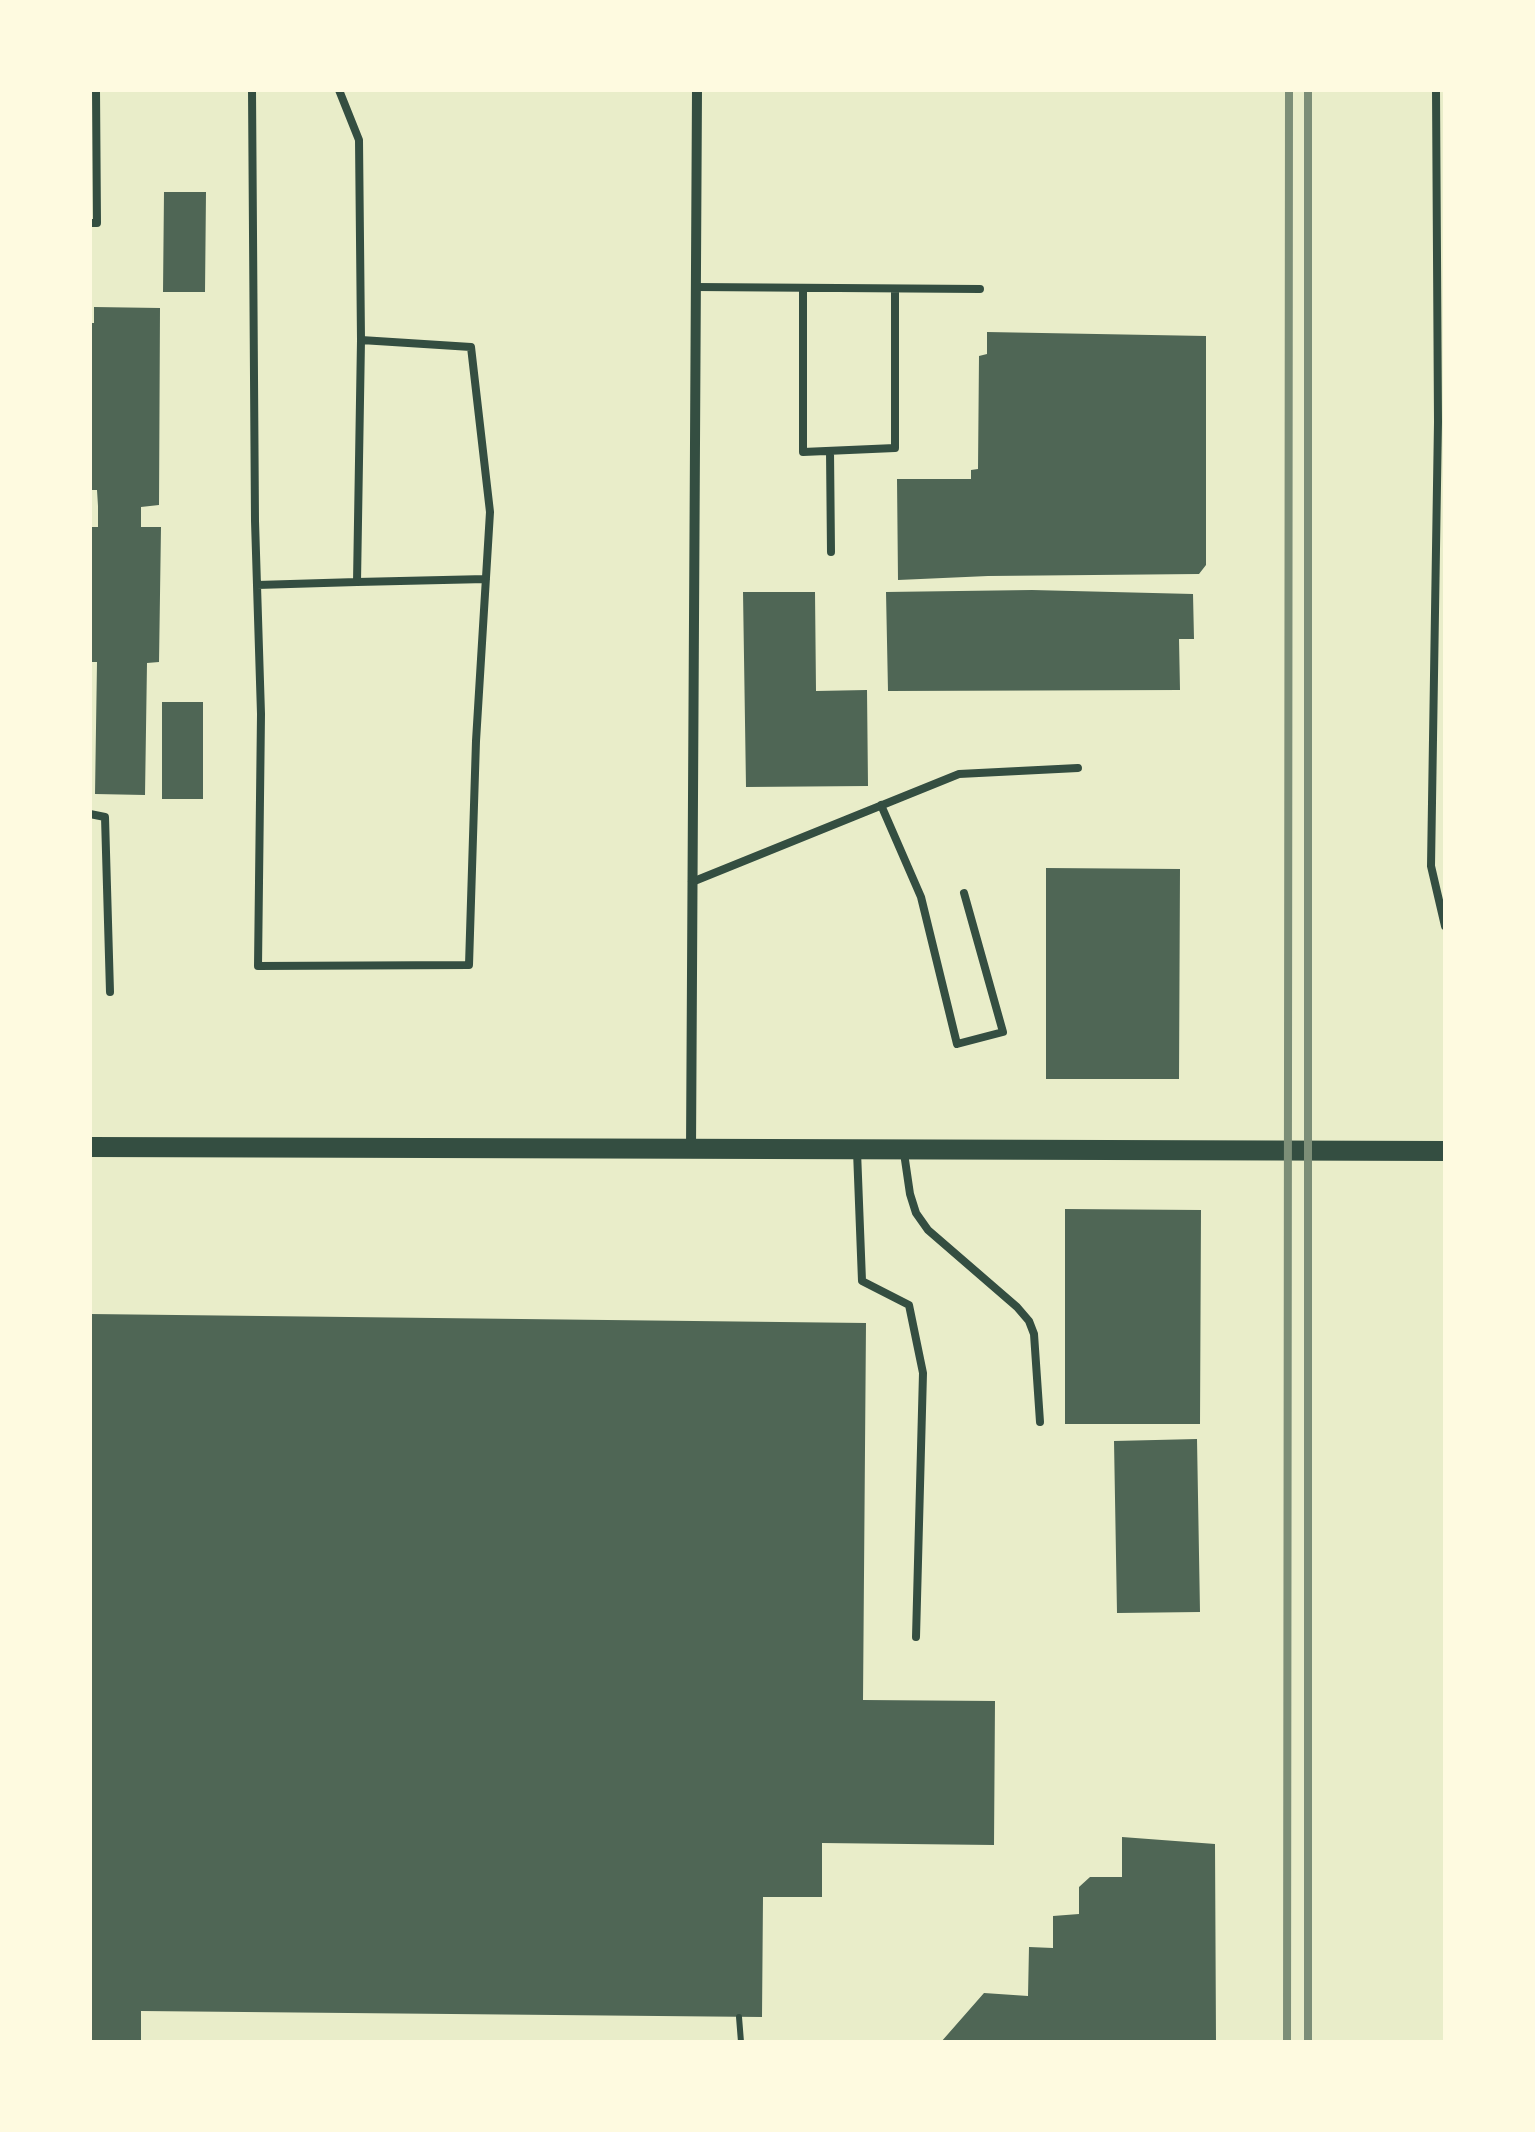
<!DOCTYPE html>
<style>
body{margin:0}
#map{position:relative;width:1535px;height:2132px;overflow:hidden;background:#e9edc9;font-family:"DejaVu Sans",sans-serif}
canvas{display:block}
.frame{position:absolute;inset:0;border:92px solid #fefae0;pointer-events:none}
</style>
<div id="map">
<canvas width="1535" height="2132"></canvas>
<div class="frame"></div>
</div>
<script>
const ctx = document.querySelector('canvas').getContext('2d');
ctx.lineJoin = 'round';
function fillPath(path, color) {
  ctx.fillStyle = color;
  ctx.fill(path, 'evenodd');
}
function shape(rows) {
  const path = new Path2D();
  for (const r of rows) {
    path.moveTo(r[0], r[1]);
    for (let i = 2; i < r.length; i += 2) path.lineTo(r[i], r[i + 1]);
  }
  return path;
}
function strokePath(path, color, width, dash) {
  ctx.strokeStyle = color;
  ctx.lineWidth = width;
  ctx.lineCap = dash ? 'butt' : 'round';
  ctx.setLineDash(dash || []);
  ctx.stroke(path);
}
const building = shape([
 [164,192,206,192,205,292,163,292],
 [94,307,160,308,159,505,141,507,141,527,161,527,159,662,147,663,145,795,95,794,97,662,90,662,90,527,98,527,98,506,97,490,90,490,90,323,94,323],
 [987,332,1206,336,1206,565,1199,574,988,576,898,580,897,479,971,479,971,470,978,469,979,356,987,354],
 [1032,590,1193,594,1194,639,1179,639,1180,690,888,691,886,592],
 [743,592,815,592,816,691,867,690,868,786,746,787],
 [162,702,203,702,203,799,162,799],
 [1046,868,1180,869,1179,1079,1046,1079],
 [1065,1209,1201,1210,1200,1424,1065,1424],
 [90,1314,866,1323,863,1700,995,1701,994,1845,822,1843,822,1897,763,1897,762,2017,141,2011,141,2042,90,2042],
 [1197,1439,1200,1612,1117,1613,1114,1441],
 [1122,1837,1215,1844,1216,2042,941,2042,984,1993,1028,1996,1029,1947,1053,1948,1053,1916,1079,1914,1079,1887,1090,1877,1122,1877]
]);
const path = shape([
 [739,2017,741,2042]
]);
const service = shape([
 [252,90,255,521,261,714,258,966,469,965,476,741,490,512,471,347,361,340,359,140,339,90],
 [1436,90,1438,422,1431,866,1445,926],
 [90,223,97,223,96,90],
 [696,287,980,289],
 [803,289,803,452,895,448,895,289],
 [830,451,831,552],
 [357,582,486,579],
 [257,585,357,582,361,340],
 [881,805,921,897,957,1044,1003,1032,964,893],
 [90,814,105,817,110,992],
 [692,882,959,774,1078,768],
 [857,1151,862,1281,909,1305,923,1373,916,1637],
 [904,1153,910,1194,916,1213,928,1230,1017,1307,1029,1321,1034,1334,1040,1422]
]);
const minor = shape([
 [691,1149,697,90]
]);
const secondary = shape([
 [90,1147,1445,1151]
]);
const rail = shape([
 [1287,2042,1289,90],
 [1308,2042,1308,90]
]);
fillPath(building, '#4f6655');
strokePath(path, '#344e41', 6);
strokePath(service, '#344e41', 8);
strokePath(minor, '#344e41', 10);
strokePath(secondary, '#344e41', 20);
strokePath(rail, '#7c8e77', 8);
</script>
